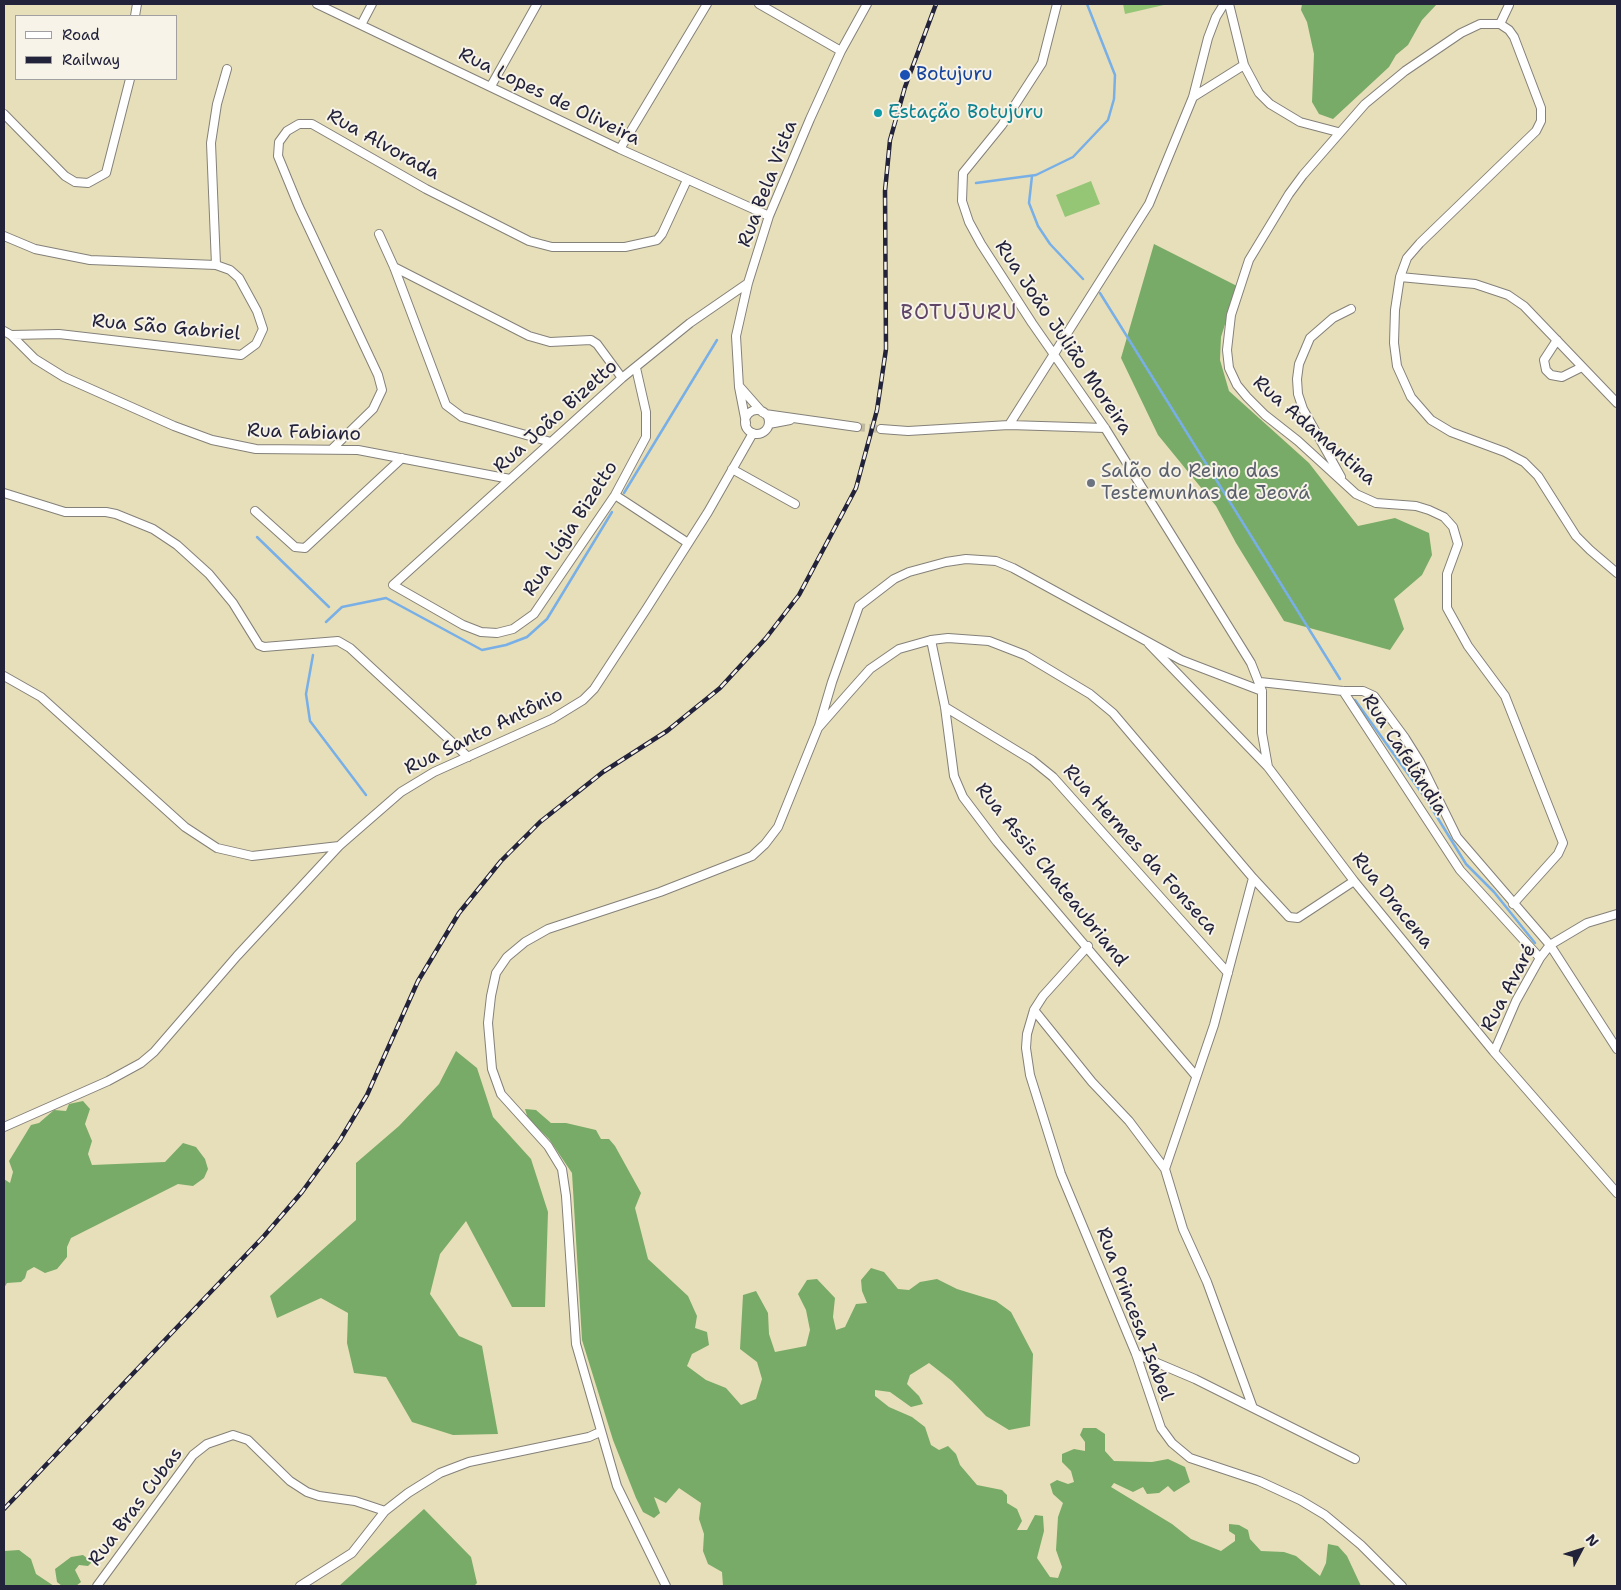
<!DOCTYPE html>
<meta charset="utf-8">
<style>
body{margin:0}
#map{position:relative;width:1621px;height:1590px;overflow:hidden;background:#e7dfb9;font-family:"Shantell Sans",sans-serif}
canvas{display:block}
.frame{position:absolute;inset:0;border:5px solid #22223b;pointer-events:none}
.legend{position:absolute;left:15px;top:15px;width:162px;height:65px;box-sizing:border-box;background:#f7f3e8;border:1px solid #a29fa3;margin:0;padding:6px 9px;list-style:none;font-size:15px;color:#22223b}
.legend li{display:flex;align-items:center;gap:10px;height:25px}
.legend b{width:25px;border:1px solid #a29fa3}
.north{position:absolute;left:1556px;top:1525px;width:50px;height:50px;-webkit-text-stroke:4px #f7f3e8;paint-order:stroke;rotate:50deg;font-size:14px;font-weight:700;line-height:20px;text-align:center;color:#22223b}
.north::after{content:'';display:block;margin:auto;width:18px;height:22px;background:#22223b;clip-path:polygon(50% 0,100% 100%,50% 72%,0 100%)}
</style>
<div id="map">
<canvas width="1621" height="1590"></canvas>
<div class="frame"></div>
<ul class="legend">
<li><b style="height:6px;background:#fff"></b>Road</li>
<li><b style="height:6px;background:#22223b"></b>Railway</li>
</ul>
<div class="north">N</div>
</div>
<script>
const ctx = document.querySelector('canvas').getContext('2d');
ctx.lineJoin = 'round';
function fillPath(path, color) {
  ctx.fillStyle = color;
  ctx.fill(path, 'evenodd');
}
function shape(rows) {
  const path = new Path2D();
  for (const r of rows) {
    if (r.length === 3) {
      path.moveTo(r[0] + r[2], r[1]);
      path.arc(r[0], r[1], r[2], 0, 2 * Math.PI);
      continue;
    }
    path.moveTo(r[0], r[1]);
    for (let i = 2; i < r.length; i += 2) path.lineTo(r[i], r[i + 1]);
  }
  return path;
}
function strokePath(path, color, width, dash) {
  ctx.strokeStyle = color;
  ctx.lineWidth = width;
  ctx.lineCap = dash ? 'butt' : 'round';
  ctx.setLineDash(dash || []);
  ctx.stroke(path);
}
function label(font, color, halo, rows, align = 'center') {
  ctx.font = font + ' "Shantell Sans",sans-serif';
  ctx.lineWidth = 4;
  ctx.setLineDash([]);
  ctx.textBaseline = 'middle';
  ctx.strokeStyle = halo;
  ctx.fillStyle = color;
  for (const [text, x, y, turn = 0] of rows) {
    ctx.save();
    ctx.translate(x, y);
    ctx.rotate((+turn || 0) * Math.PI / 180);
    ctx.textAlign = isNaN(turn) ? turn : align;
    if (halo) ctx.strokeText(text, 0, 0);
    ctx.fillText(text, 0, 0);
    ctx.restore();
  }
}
const green = shape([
 [1123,4,1168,4,1125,14],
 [1091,181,1100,204,1065,217,1056,195]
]);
const forest = shape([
 [1302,4,1437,4,1422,20,1408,45,1396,55,1389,67,1333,119,1319,114,1312,102,1314,54,1307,22,1301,10],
 [1154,244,1237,286,1221,337,1220,360,1229,391,1309,463,1358,526,1395,518,1429,533,1432,555,1422,575,1394,599,1404,629,1390,650,1284,621,1236,543,1216,506,1158,435,1121,358],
 [456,1051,477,1068,493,1117,531,1159,548,1212,545,1307,512,1307,466,1221,440,1254,430,1294,459,1336,482,1346,498,1434,453,1435,412,1422,386,1377,354,1373,347,1343,348,1313,321,1298,277,1318,270,1296,356,1220,356,1163,399,1126,439,1084],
 [83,1101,90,1109,85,1124,92,1141,88,1154,92,1165,165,1162,183,1143,196,1147,205,1159,208,1169,204,1178,193,1186,178,1184,71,1238,67,1247,67,1257,57,1269,45,1273,34,1267,27,1271,25,1278,21,1282,7,1283,4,1288,4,1179,10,1183,13,1172,9,1161,31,1125,39,1123,54,1110,66,1111,69,1104],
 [525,1109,536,1110,551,1123,566,1123,596,1130,601,1139,609,1139,615,1146,641,1193,635,1208,648,1259,688,1296,697,1316,695,1328,707,1332,709,1345,692,1354,687,1366,706,1380,726,1388,741,1405,756,1399,762,1379,757,1362,740,1349,743,1295,756,1291,768,1313,769,1334,775,1352,806,1346,810,1330,806,1310,798,1294,807,1280,817,1279,835,1298,833,1317,836,1330,845,1327,856,1304,867,1303,862,1291,861,1280,871,1268,884,1272,898,1289,909,1290,920,1282,937,1279,957,1289,996,1301,1011,1312,1033,1354,1030,1426,1009,1430,986,1416,952,1381,929,1363,910,1375,907,1384,919,1396,923,1404,911,1407,890,1392,875,1390,875,1396,889,1407,912,1417,925,1427,931,1445,939,1450,948,1446,956,1454,960,1465,977,1485,1002,1490,1007,1495,1007,1503,1017,1509,1022,1521,1017,1530,1027,1530,1035,1515,1043,1516,1044,1531,1037,1558,1050,1577,1058,1578,1062,1567,1056,1550,1058,1517,1063,1503,1053,1494,1050,1484,1057,1480,1068,1484,1074,1482,1071,1471,1062,1462,1062,1454,1074,1449,1085,1451,1085,1442,1080,1435,1083,1428,1096,1428,1105,1434,1105,1451,1114,1461,1152,1462,1168,1459,1185,1467,1190,1482,1174,1492,1168,1486,1159,1493,1147,1494,1143,1487,1133,1492,1114,1483,1111,1487,1172,1524,1191,1539,1221,1551,1235,1541,1235,1535,1229,1531,1229,1524,1239,1525,1248,1530,1250,1539,1261,1551,1284,1552,1296,1556,1320,1576,1326,1563,1328,1544,1338,1546,1347,1556,1361,1586,723,1586,722,1572,708,1564,703,1551,704,1534,699,1519,701,1503,679,1488,666,1503,654,1497,660,1513,654,1518,643,1512,636,1498,613,1440,582,1340,572,1173,549,1139,528,1119],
 [424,1509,471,1557,477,1583,474,1586,339,1586],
 [19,1550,31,1559,36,1574,54,1586,4,1586,4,1551],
 [83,1555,92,1562,88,1566,79,1565,75,1570,81,1582,76,1586,62,1586,57,1582,55,1569,71,1557]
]);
const stream = shape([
 [1032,176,1029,203,1038,226,1050,244,1083,279],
 [976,183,1036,175,1073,157,1108,120,1114,99,1115,75,1087,4],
 [1100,293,1340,679],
 [624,493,717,340],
 [257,537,329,607],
 [326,622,342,607,386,598,482,650,506,645,527,637,547,619,612,512],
 [313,655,306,694,310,721,366,795],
 [1355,700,1426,799,1466,864,1494,892,1535,943]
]);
const streetTunnel = shape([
 [857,427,881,429]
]);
const street = shape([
 [317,4,620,149,769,216],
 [759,4,841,51],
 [1057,4,1042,63,1002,125,963,173,962,201,969,222,981,244,1032,323,1105,428,1251,663,1262,691,1262,733,1268,767],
 [1229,4,1244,65,1259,93,1270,104,1300,122,1338,132],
 [135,16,137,4],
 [1500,24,1509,5],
 [361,25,372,4],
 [491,86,537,4],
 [1193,97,1244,65],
 [4,114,65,176,75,182,88,183,106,173,130,79],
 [620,149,707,4],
 [379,234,394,267,446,405,462,417,551,442],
 [4,236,35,249,90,260,216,265,230,270,239,278,257,311,263,329,256,344,241,355,59,334,11,335],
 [216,265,211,143,217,104,227,69],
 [394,267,529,336,550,342,591,340,597,344,622,378],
 [1400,277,1475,284,1508,295,1524,306,1617,403],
 [4,331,11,335,35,359,64,377,174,426,212,440,256,449,358,450,510,479],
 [1557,340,1544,360,1546,370,1551,375,1562,377,1582,367],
 [636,368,646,412,646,437,615,495,534,614,513,629,497,633,481,632,463,625,393,585,622,378,690,323,748,283],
 [740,387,762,412],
 [757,422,12],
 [765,414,857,427],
 [746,423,739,387,736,336,748,283,769,216,810,119,841,51,867,4],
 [769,424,790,420],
 [1009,425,1149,204,1193,97,1208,38,1216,17,1224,4],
 [881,429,908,431,1009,425,1105,428],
 [333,448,373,409,382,390,378,375,299,207,278,156,279,142,287,131,299,124,312,124,426,189,529,241,552,247,625,247,657,240,662,234,687,180],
 [732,469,795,504],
 [1341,477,1303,409,1298,394,1297,379,1299,364,1310,338,1333,318,1351,309],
 [4,493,65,512,106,512,116,514,153,529,177,545,209,574,233,603,259,645,264,647,338,641,350,648,468,757],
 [615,495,688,543],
 [255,511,295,547,305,548,402,458],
 [931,640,945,707,954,776,963,797,997,842,1196,1076],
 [1149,644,1268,767,1354,881,1494,1052,1617,1193],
 [4,676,41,697,185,827,217,848,252,856,339,846],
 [1260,682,1343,691,1363,691,1374,696,1405,738,1420,762,1457,837,1550,945,1617,1049],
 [1343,691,1460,870,1540,958],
 [945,707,1032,760,1053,777,1228,973],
 [819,726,832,682,859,606,894,579,909,572,946,562,966,559,996,561,1013,568,1181,660,1262,691],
 [1513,904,1558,854,1563,843,1505,696,1468,646,1447,608,1447,574,1458,544,1453,527,1444,517,1429,510,1416,506,1376,503,1356,494,1298,441,1265,415,1247,397,1237,385,1229,368,1227,350,1231,315,1249,260,1289,194,1303,175,1365,104,1405,71,1461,33,1480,24,1500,24,1509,30,1514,37,1541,108,1541,121,1536,131,1420,243,1407,258,1400,277,1395,310,1394,343,1397,366,1411,397,1431,420,1451,432,1505,452,1524,462,1538,476,1576,536,1590,550,1617,573],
 [1088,946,1043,996,1034,1010,1027,1034,1026,1048,1030,1075,1061,1174,1136,1354,1161,1428,1172,1443,1190,1458,1259,1481,1300,1500,1325,1515,1361,1545,1402,1586],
 [1034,1010,1092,1082,1129,1121,1165,1169,1183,1229,1207,1282,1253,1408],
 [1494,1052,1516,1001,1540,958,1550,945,1587,923,1617,914],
 [4,1127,108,1081,141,1063,154,1052,237,956,339,846,401,792,434,772,552,719,583,700,594,689,647,608,708,512,753,433],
 [1165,1169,1214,1025,1253,878],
 [1136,1354,1195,1379,1355,1459],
 [97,1586,193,1455,207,1444,233,1435,248,1440,290,1481,307,1492,319,1496,355,1501,385,1511],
 [300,1586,352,1553,385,1511,408,1493,440,1473,469,1462,589,1437,600,1432],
 [666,1586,617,1486,576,1344,566,1196,562,1169,548,1146,501,1094,492,1069,488,1023,491,996,496,973,507,957,525,942,548,929,660,892,752,856,765,844,778,827,818,728,846,696,870,669,899,649,931,640,948,638,989,641,1025,655,1090,694,1113,713,1253,878,1289,917,1298,918,1354,881]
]);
const rail = shape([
 [4,1509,264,1236,302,1192,340,1140,367,1095,418,981,459,913,501,861,540,822,603,772,667,731,720,688,766,638,799,595,856,488,877,410,886,349,885,191,890,140,905,87,936,4]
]);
const markers = [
 [905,75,6,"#1a4fb4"],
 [878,113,5,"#0f9aa8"],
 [1091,483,5,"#6b7280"]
];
const transitNames = [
 ["Botujuru",916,75]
];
const streetNames = [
 ["Rua Lopes de Oliveira",549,97,26],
 ["Rua Alvorada",383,145,29],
 ["Rua Bela Vista",768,184,-69],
 ["Rua São Gabriel",166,328,5],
 ["Rua João Julião Moreira",1063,338,56],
 ["Rua João Bizetto",556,417,-42],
 ["Rua Adamantina",1314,431,41],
 ["Rua Fabiano",304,433,2],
 ["Rua Lígia Bizetto",571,529,-57],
 ["Rua Santo Antônio",484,732,-26],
 ["Rua Cafelândia",1404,755,57],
 ["Rua Hermes da Fonseca",1140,850,48],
 ["Rua Assis Chateaubriand",1051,875,51],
 ["Rua Dracena",1392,901,51],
 ["Rua Avaré",1509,988,-62],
 ["Rua Princesa Isabel",1134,1314,69],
 ["Rua Bras Cubas",136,1507,-53]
];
const cultureNames = [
 ["Estação Botujuru",888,113]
];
const worshipNames = [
 ["Salão do Reino das",1101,472],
 ["Testemunhas de Jeová",1101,494]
];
const quarterNames = [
 ["BOTUJURU",959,314]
];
fillPath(green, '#95c676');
fillPath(forest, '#78ab67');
strokePath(stream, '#78afe7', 2.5);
strokePath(streetTunnel, '#c0b9a0', 8, [8, 4]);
strokePath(street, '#84807a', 10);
strokePath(street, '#fff', 8);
strokePath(rail, '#22223b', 4.5);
strokePath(rail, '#f7f3e8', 2.5, [8]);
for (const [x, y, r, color] of markers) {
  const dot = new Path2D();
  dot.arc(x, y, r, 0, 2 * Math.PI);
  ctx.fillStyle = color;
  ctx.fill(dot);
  strokePath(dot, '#f7f3e8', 2);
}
label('19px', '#164399', '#f7f3e8', transitNames, 'left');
label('19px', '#22223b', '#f7f3e8', streetNames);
label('19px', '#0d838f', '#f7f3e8', cultureNames, 'left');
label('19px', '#5b616d', '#f7f3e8', worshipNames, 'left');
ctx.letterSpacing = '1px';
label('21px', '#604666', '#f7f3e8', quarterNames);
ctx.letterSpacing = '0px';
</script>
